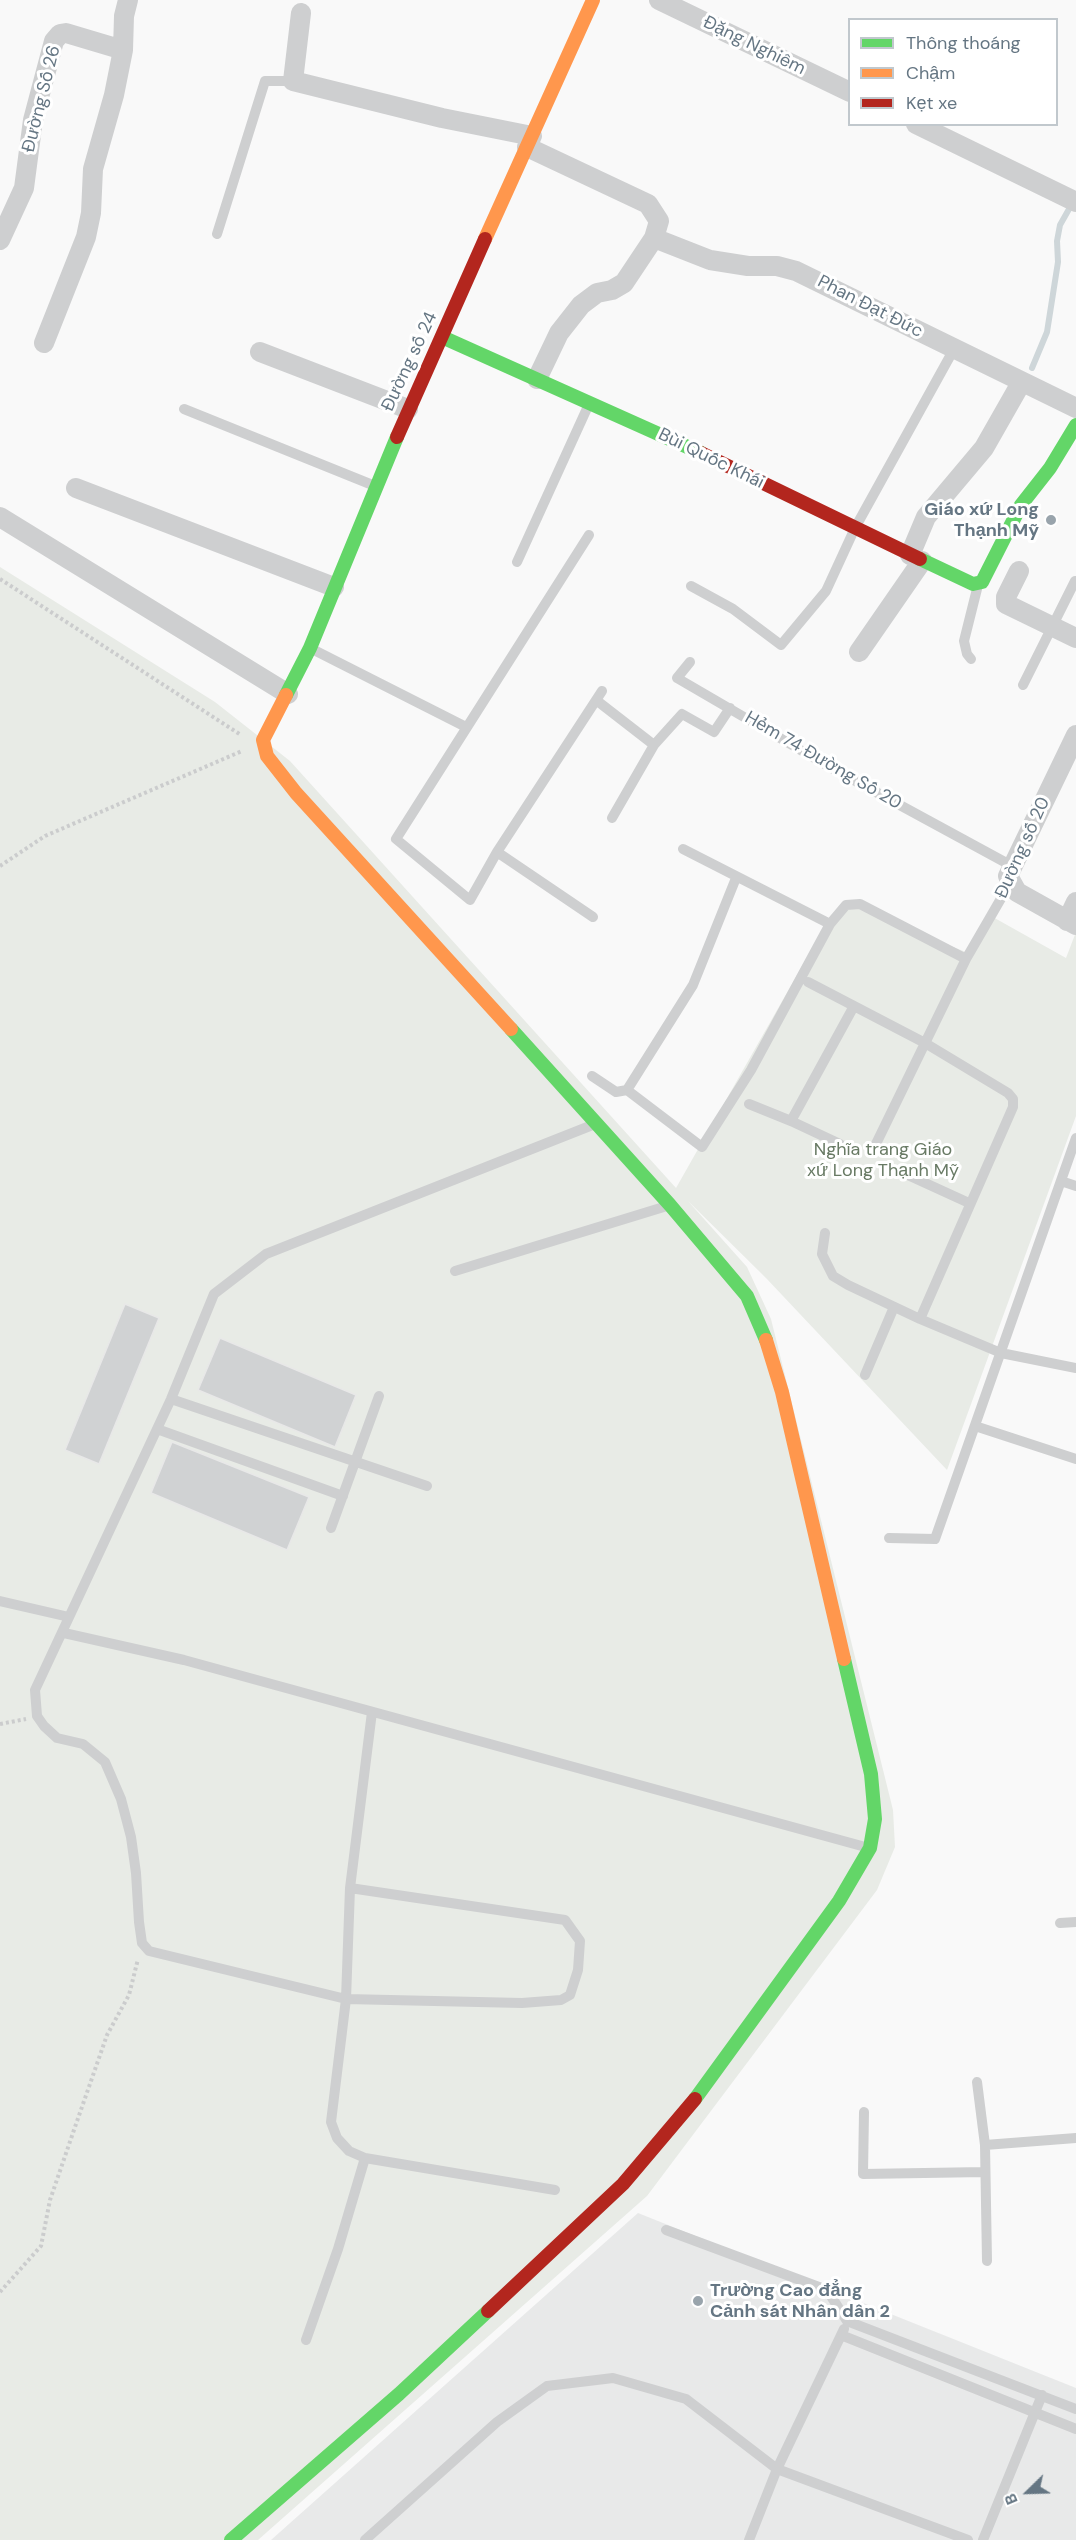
<!DOCTYPE html>
<meta charset="utf-8">
<style>
body{margin:0}
#map{position:relative;width:1076px;height:2540px;overflow:hidden;background:#f9f9f9;font-family:"DM Sans",sans-serif}
canvas{display:block}
.legend{position:absolute;left:848px;top:18px;width:210px;height:108px;box-sizing:border-box;background:#fff;border:2px solid #c1c8cd;margin:0;padding:8px 10px;list-style:none;font-size:18px;color:#657683}
.legend li{display:flex;align-items:center;gap:12px;height:30px}
.legend b{width:30px;border:2px solid #c1c8cd}
.north{position:absolute;left:998px;top:2462px;width:60px;height:60px;-webkit-text-stroke:4px #fff;paint-order:stroke;rotate:247deg;font-size:16px;font-weight:700;line-height:24px;text-align:center;color:#657683}
.north::after{content:'';display:block;margin:auto;width:21px;height:27px;background:#657683;clip-path:polygon(50% 0,100% 100%,50% 72%,0 100%)}
</style>
<div id="map">
<canvas width="1076" height="2540"></canvas>
<ul class="legend">
<li><b style="height:8px;background:#63d668"></b>Thông thoáng</li>
<li><b style="height:8px;background:#ff974d"></b>Chậm</li>
<li><b style="height:8px;background:#b3261e"></b>Kẹt xe</li>
</ul>
<div class="north">B</div>
</div>
<script>
const ctx = document.querySelector('canvas').getContext('2d');
ctx.lineJoin = 'round';
function fillPath(path, color) {
  ctx.fillStyle = color;
  ctx.fill(path, 'evenodd');
}
function shape(rows) {
  const path = new Path2D();
  for (const r of rows) {
    path.moveTo(r[0], r[1]);
    for (let i = 2; i < r.length; i += 2) path.lineTo(r[i], r[i + 1]);
  }
  return path;
}
function strokePath(path, color, width, dash) {
  ctx.strokeStyle = color;
  ctx.lineWidth = width;
  ctx.lineCap = dash ? 'butt' : 'round';
  ctx.setLineDash(dash || []);
  ctx.stroke(path);
}
function label(font, color, halo, rows, align = 'center') {
  ctx.font = font + ' "DM Sans",sans-serif';
  ctx.lineWidth = 6;
  ctx.setLineDash([]);
  ctx.textBaseline = 'middle';
  ctx.strokeStyle = halo;
  ctx.fillStyle = color;
  for (const [text, x, y, turn = 0] of rows) {
    ctx.save();
    ctx.translate(x, y);
    ctx.rotate((+turn || 0) * Math.PI / 180);
    ctx.textAlign = isNaN(turn) ? turn : align;
    if (halo) ctx.strokeText(text, 0, 0);
    ctx.fillText(text, 0, 0);
    ctx.restore();
  }
}
const built = shape([
 [638,2213,1076,2388,1076,2540,271,2540]
]);
const green = shape([
 [0,567,215,702,290,761,676,1188,831,915,850,905,973,955,991,916,1066,958,1076,932,1076,1116,947,1470,766,1278,688,1201,747,1267,771,1319,893,1810,895,1847,877,1890,647,2196,258,2540,0,2540]
]);
const stream = shape([
 [1032,368,1047,332,1058,262,1057,241,1060,225,1073,202]
]);
const building = shape([
 [125,1304,159,1318,99,1464,65,1450,125,1304],
 [220,1338,356,1395,335,1447,198,1390,220,1338],
 [172,1442,309,1497,287,1550,151,1493,172,1442]
]);
const path = shape([
 [0,579,241,735],
 [0,866,45,836,242,751],
 [0,1724,26,1719],
 [0,2292,41,2246,50,2200,75,2127,107,2035,129,1995,138,1959]
]);
const lane = shape([
 [217,234,265,81,293,81],
 [184,409,375,486],
 [589,535,396,839,470,900,497,852,602,691],
 [517,562,589,404],
 [691,586,733,609,781,645,826,591,855,528,954,349],
 [310,648,466,727],
 [971,659,967,654,964,641,978,585],
 [690,662,677,678,828,766,1012,866],
 [1023,685,1075,581],
 [596,700,654,745,682,714,714,732,730,708],
 [612,818,654,745],
 [683,849,830,924],
 [497,852,593,917],
 [808,982,925,1043,1008,1093,1013,1099,1013,1107,920,1319,1001,1353,1076,1368],
 [592,1076,616,1092,627,1090,702,1147,751,1070,830,924,846,905,860,904,966,959],
 [627,1090,693,985,736,878],
 [749,1104,791,1121,854,1006],
 [791,1121,840,1144],
 [873,1150,966,959,1010,883],
 [899,1171,969,1203],
 [1061,1181,1076,1186],
 [825,1233,822,1254,833,1276,848,1285,920,1319],
 [455,1271,667,1206],
 [865,1375,894,1307],
 [171,1399,427,1486],
 [975,1426,1076,1459],
 [157,1429,343,1496],
 [331,1528,379,1396],
 [889,1538,935,1539,1076,1138],
 [0,1601,69,1617],
 [64,1633,184,1660,869,1848],
 [372,1712,350,1888,346,1999,331,2122,337,2138,349,2151,365,2158,555,2190],
 [350,1888,565,1920,580,1941,578,1970,570,1995,561,2000,522,2003,346,1999,149,1951,142,1943,139,1922,136,1873,131,1837,121,1799,105,1762,83,1744,57,1738,44,1726,37,1716,35,1690,171,1399,214,1294,266,1254,595,1124],
 [1060,1923,1076,1922],
 [977,2082,985,2145],
 [864,2112,863,2174,985,2172],
 [666,2230,827,2290,847,2321,1076,2409],
 [987,2261,985,2145,1076,2138],
 [841,2335,1076,2429],
 [306,2340,338,2249,365,2158],
 [365,2540,497,2422,547,2386,613,2378,686,2399,777,2469,968,2540],
 [749,2540,777,2469,844,2329],
 [983,2540,1042,2395]
]);
const street = shape([
 [659,0,850,92],
 [301,13,293,81,442,118,532,136],
 [916,124,1076,202],
 [527,147,648,204,659,221,654,238,624,283,612,290,597,293,581,305,559,333,537,379],
 [654,238,710,260,748,266,777,266,796,271,1076,408],
 [0,240,24,188,33,120,54,41,60,34,66,33,123,50,124,16,128,0],
 [44,343,86,237,91,213,93,169,114,95,123,50],
 [260,352,408,409],
 [76,488,334,587],
 [0,517,288,694],
 [910,555,926,517,984,448,1021,383],
 [1019,571,1006,597,1006,604,1076,638],
 [859,652,922,561],
 [1076,735,1008,876,1017,892,1076,925],
 [1067,921,1076,902]
]);
const fast = shape([
 [442,337,701,453],
 [920,559,973,584,982,582,1021,505,1050,468,1076,425],
 [286,695,310,648,397,437],
 [511,1029,670,1205,747,1296,766,1340],
 [695,2099,839,1901,870,1848,875,1819,871,1774,844,1659],
 [231,2540,399,2394,488,2311]
]);
const slow = shape([
 [485,239,593,0],
 [286,695,263,740,267,756,296,793,511,1029],
 [766,1340,782,1392,844,1659]
]);
const jam = shape([
 [397,437,485,239],
 [701,453,920,559],
 [488,2311,623,2184,695,2099]
]);
const markers = [
 [1051,520,6,"#99a4ac"],
 [698,2301,6,"#99a4ac"]
];
const streetNames = [
 ["Đặng Nghiêm",754,46,26],
 ["Đường Số 26",42,99,-76],
 ["Phan Đạt Đức",870,307,27],
 ["Đường số 24",410,362,-65],
 ["Bùi Quốc Khái",711,459,26],
 ["Hẻm 74 Đường Số 20",823,761,30],
 ["Đường số 20",1023,848,-66]
];
const poiNames = [
 ["Giáo xứ Long",1039,510],
 ["Thạnh Mỹ",1039,531],
 ["Trường Cao đẳng",710,2291,"left"],
 ["Cảnh sát Nhân dân 2",710,2312,"left"]
];
const parkNames = [
 ["Nghĩa trang Giáo",883,1150],
 ["xứ Long Thạnh Mỹ",883,1171]
];
fillPath(built, '#e8e9e9');
fillPath(green, '#e8ebe6');
strokePath(stream, '#ced6d9', 6);
fillPath(building, '#d0d2d3');
strokePath(building, '#e8e8e8', 1.5);
strokePath(path, '#cbcccd', 4, [3, 3]);
strokePath(lane, '#cecfd0', 10);
strokePath(street, '#cecfd0', 20);
strokePath(fast, '#63d668', 14);
strokePath(slow, '#ff974d', 14);
strokePath(jam, '#b3261e', 14);
for (const [x, y, r, color] of markers) {
  const dot = new Path2D();
  dot.arc(x, y, r, 0, 2 * Math.PI);
  ctx.fillStyle = color;
  ctx.fill(dot);
  strokePath(dot, '#fff', 2);
}
label('18px', '#657683', '#fff', streetNames);
label('bold 18px', '#657683', '#fff', poiNames, 'right');
label('18px', '#687a64', '#fff', parkNames);
</script>
